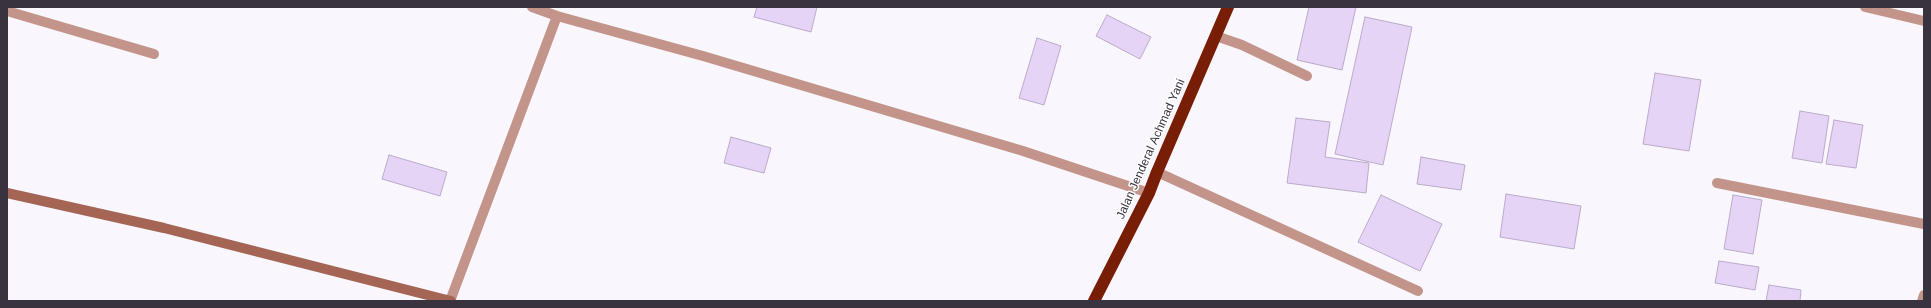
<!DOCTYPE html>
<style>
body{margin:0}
#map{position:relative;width:1931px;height:308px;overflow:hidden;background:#faf6fd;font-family:Arial,sans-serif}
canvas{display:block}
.frame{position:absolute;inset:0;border:8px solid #39323f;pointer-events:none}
</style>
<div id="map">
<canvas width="1931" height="308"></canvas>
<div class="frame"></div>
</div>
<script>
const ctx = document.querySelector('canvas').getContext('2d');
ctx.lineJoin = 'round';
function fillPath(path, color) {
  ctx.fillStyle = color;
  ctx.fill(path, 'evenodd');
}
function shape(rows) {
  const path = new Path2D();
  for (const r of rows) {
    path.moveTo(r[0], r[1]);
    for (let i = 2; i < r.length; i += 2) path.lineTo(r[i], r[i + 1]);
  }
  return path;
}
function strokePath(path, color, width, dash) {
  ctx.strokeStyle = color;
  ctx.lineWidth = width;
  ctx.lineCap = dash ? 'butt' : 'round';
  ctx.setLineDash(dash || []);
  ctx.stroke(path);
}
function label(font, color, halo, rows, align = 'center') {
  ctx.font = font + ' Arial,sans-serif';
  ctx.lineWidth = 3;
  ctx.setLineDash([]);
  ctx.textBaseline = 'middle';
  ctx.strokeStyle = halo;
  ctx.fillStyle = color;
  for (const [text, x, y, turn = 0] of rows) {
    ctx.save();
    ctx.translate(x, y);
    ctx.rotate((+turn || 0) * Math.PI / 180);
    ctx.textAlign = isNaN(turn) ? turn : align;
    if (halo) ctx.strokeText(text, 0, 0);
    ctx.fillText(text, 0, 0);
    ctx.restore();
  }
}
const building = shape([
 [757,7,817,7,811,32,754,17,757,7],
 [1309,7,1356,7,1342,70,1297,60,1309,7],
 [1107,15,1151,37,1140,59,1096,36,1107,15],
 [1365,17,1412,27,1383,165,1335,154,1365,17],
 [1037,38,1061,46,1044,105,1019,98,1037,38],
 [1655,73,1701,80,1689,151,1643,144,1655,73],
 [1800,111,1829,116,1822,163,1792,158,1800,111],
 [1296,118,1330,122,1325,157,1369,163,1366,193,1287,183,1296,118],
 [1834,120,1863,125,1856,168,1826,164,1834,120],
 [731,137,771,148,764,173,724,163,731,137],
 [389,155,447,172,440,196,382,179,389,155],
 [1421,157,1465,165,1461,190,1417,184,1421,157],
 [1506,194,1581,206,1574,249,1500,237,1506,194],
 [1381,195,1442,224,1420,271,1358,242,1381,195],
 [1733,195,1762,200,1753,254,1724,249,1733,195],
 [1719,261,1759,267,1755,290,1715,283,1719,261],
 [1769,285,1801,290,1800,301,1766,301,1769,285]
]);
const lane = shape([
 [1216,36,1242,45,1307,76],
 [1157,172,1418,291]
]);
const street = shape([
 [532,7,557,16,703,56,1023,151,1149,193],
 [1865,7,1924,21],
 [7,11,154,54],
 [1717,183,1924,224],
 [450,301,557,16],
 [1922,301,1924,295]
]);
const secondary = shape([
 [7,193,164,228,451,301]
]);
const highway = shape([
 [1094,301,1149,193,1157,172,1228,7]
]);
const streetNames = [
 ["Jalan Jenderal Achmad Yani",1151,149,-66]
];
fillPath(building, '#e6d4f7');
strokePath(building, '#baaaca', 1);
strokePath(lane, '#c3958a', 10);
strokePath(street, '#c3958a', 10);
strokePath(secondary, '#a56555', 10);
strokePath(highway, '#781e06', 12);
label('12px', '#39323f', '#fff', streetNames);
</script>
